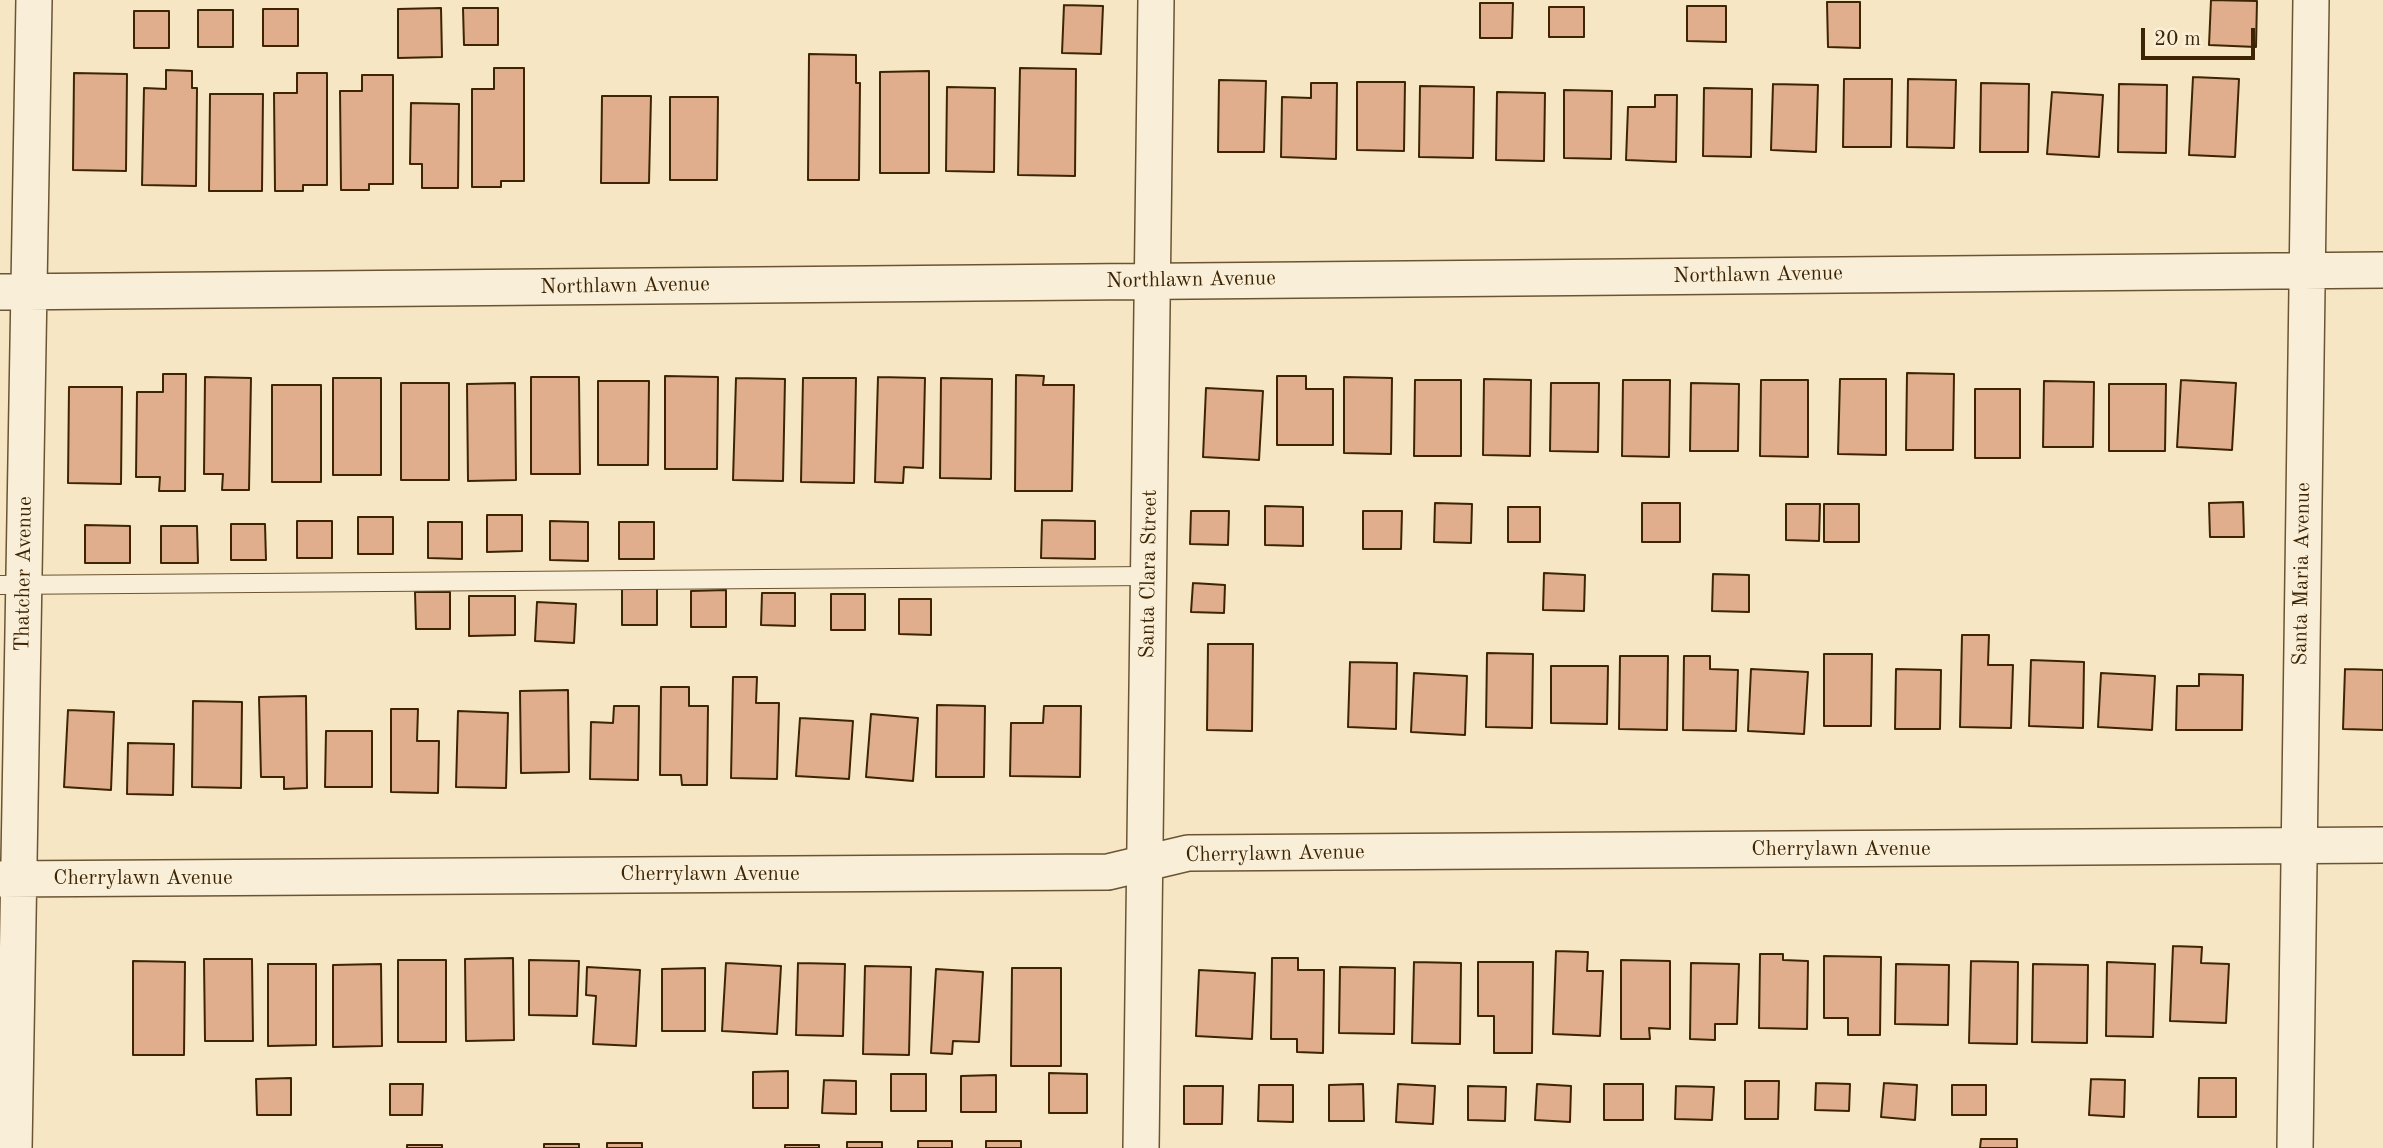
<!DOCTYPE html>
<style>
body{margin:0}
#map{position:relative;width:2383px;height:1148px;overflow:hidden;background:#f6e6c3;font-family:"Old Standard TT",serif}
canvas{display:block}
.scale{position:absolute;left:2141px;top:28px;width:114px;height:32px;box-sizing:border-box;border:4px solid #3d2403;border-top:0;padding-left:9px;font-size:21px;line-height:24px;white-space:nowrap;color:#3d2403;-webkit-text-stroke:5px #f9efd8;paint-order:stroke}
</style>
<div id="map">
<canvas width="2383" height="1148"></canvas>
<div class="scale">20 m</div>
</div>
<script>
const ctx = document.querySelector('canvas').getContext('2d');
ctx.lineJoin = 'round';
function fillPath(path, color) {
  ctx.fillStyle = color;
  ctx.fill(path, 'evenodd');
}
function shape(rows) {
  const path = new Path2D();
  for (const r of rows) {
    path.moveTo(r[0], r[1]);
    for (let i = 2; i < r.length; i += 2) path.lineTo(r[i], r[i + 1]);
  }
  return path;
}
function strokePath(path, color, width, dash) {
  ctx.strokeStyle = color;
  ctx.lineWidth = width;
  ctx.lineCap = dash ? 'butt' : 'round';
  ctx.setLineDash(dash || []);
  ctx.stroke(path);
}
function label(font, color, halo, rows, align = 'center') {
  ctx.font = font + ' "Old Standard TT",serif';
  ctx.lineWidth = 5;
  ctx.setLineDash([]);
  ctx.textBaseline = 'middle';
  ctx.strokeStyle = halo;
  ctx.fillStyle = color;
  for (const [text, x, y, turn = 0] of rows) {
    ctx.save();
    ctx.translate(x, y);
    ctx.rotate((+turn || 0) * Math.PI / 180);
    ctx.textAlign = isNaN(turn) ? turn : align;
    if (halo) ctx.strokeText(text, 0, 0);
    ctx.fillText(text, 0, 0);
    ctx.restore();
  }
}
const building = shape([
 [2211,0,2257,1,2256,47,2209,45,2211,0],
 [1827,2,1860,2,1860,48,1828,47,1827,2],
 [1480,3,1513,3,1512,38,1480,38,1480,3],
 [1064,5,1103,6,1101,54,1062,53,1064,5],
 [1687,6,1726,6,1726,42,1687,41,1687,6],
 [1549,7,1584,7,1584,37,1549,37,1549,7],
 [441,8,442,57,398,58,398,9,441,8],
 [463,8,498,8,498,45,464,45,463,8],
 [263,9,298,9,298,46,263,46,263,9],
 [198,10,233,10,233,47,198,47,198,10],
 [134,11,169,11,169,48,134,48,134,11],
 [809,54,856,55,856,83,860,83,859,180,808,180,809,54],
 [494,68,524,68,524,181,501,181,501,187,472,187,472,89,494,89,494,68],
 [1020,68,1076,69,1075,176,1018,175,1020,68],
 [166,70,192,71,192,88,197,88,196,186,142,185,144,88,166,89,166,70],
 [929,71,929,173,880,173,880,72,929,71],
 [74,73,127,74,126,171,73,170,74,73],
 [297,73,327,73,327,185,303,185,303,191,275,191,274,93,297,93,297,73],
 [362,75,393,75,393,184,369,184,369,190,341,190,340,91,362,91,362,75],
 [2193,77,2239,79,2235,157,2189,155,2193,77],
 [1844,79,1892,79,1891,147,1843,147,1844,79],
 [1908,79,1956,80,1954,148,1907,147,1908,79],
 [1219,80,1266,81,1264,152,1218,152,1219,80],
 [1357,82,1405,82,1404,151,1357,150,1357,82],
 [1311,83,1337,83,1336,159,1281,157,1282,97,1311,98,1311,83],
 [1981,83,2029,84,2028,152,1980,152,1981,83],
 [1773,84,1818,85,1816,152,1771,150,1773,84],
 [2119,84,2167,85,2166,153,2118,152,2119,84],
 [1420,86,1474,87,1473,158,1419,157,1420,86],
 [947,87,995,88,994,172,946,171,947,87],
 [1704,88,1752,89,1751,157,1703,156,1704,88],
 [1564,90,1612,91,1611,159,1564,158,1564,90],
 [1497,92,1545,93,1544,161,1496,160,1497,92],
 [2052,92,2103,95,2099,157,2047,154,2052,92],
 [210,94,263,94,262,191,209,191,210,94],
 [1655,95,1677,95,1676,162,1626,160,1628,107,1655,107,1655,95],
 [602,96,651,96,649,183,601,183,602,96],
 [670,97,718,97,717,180,670,180,670,97],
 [411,103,459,104,458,188,422,188,422,164,410,164,411,103],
 [1907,373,1954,374,1953,450,1906,450,1907,373],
 [163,374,186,374,185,491,159,491,160,477,136,477,137,392,163,392,163,374],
 [1016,375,1044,376,1043,385,1074,385,1072,491,1015,491,1016,375],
 [665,376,718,377,717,469,665,469,665,376],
 [1277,376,1306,376,1306,389,1333,389,1333,445,1277,445,1277,376],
 [205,377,251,378,249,490,222,490,223,474,204,474,205,377],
 [531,377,579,377,580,474,531,474,531,377],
 [878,377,925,378,923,468,904,467,903,483,875,482,878,377],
 [1344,377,1392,378,1391,454,1344,453,1344,377],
 [333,378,381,378,381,475,333,475,333,378],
 [736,378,785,379,783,481,733,480,736,378],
 [803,378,856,378,854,483,801,482,803,378],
 [941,378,992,379,991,479,940,478,941,378],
 [1484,379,1531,380,1530,456,1483,455,1484,379],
 [1840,379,1886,379,1886,455,1838,454,1840,379],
 [1415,380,1461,380,1461,456,1414,456,1415,380],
 [1623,380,1670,380,1669,457,1622,456,1623,380],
 [1761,380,1808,380,1808,457,1760,456,1761,380],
 [2181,380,2236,383,2232,450,2177,447,2181,380],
 [598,381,649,381,648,465,598,465,598,381],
 [2044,381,2094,382,2093,447,2043,447,2044,381],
 [401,383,449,383,449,480,401,480,401,383],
 [515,383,516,480,468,481,467,384,515,383],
 [1551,383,1599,383,1598,452,1550,451,1551,383],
 [1691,383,1739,384,1738,451,1690,451,1691,383],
 [2109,384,2166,384,2165,451,2109,451,2109,384],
 [272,385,321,385,321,482,272,482,272,385],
 [69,387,122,387,121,484,68,483,69,387],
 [1206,388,1263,391,1259,460,1203,457,1206,388],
 [1975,389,2020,389,2020,458,1975,458,1975,389],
 [2243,502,2244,537,2210,537,2209,503,2243,502],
 [1435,503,1472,504,1471,543,1434,542,1435,503],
 [1642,503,1680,503,1680,542,1642,542,1642,503],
 [1786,504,1820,504,1819,541,1786,540,1786,504],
 [1824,504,1859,504,1859,542,1824,542,1824,504],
 [1265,506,1303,507,1303,546,1265,545,1265,506],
 [1508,507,1540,507,1540,542,1508,542,1508,507],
 [1191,511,1229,511,1228,545,1190,544,1191,511],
 [1363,511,1402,511,1401,549,1363,549,1363,511],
 [487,515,522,515,522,551,487,552,487,515],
 [358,517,393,517,393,554,358,554,358,517],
 [1042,520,1095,521,1095,559,1041,558,1042,520],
 [297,521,332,521,332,558,297,558,297,521],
 [550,521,588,522,588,561,550,560,550,521],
 [428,522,462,522,462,559,428,558,428,522],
 [619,522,654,522,654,559,619,559,619,522],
 [231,524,265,524,266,560,231,560,231,524],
 [85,525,130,526,130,563,85,563,85,525],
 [161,526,197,526,198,563,161,563,161,526],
 [1544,573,1585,575,1584,611,1543,610,1544,573],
 [1713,574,1749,575,1749,612,1712,611,1713,574],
 [1193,583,1225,585,1224,613,1191,612,1193,583],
 [657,587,657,625,622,625,622,588,657,587],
 [726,590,726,627,691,627,691,591,726,590],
 [415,592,450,592,450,629,416,629,415,592],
 [762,593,795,593,795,626,761,625,762,593],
 [831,594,865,594,865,630,831,630,831,594],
 [469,596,515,596,515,635,469,636,469,596],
 [899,599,931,599,931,635,899,634,899,599],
 [537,602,576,604,574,643,535,641,537,602],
 [1962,635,1989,635,1988,665,2013,665,2011,728,1960,727,1962,635],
 [1208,644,1253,644,1252,731,1207,730,1208,644],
 [1487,653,1533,654,1532,728,1486,727,1487,653],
 [1824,654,1872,654,1871,726,1824,726,1824,654],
 [1620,656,1668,656,1667,730,1619,729,1620,656],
 [1684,656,1710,656,1710,669,1738,670,1736,731,1683,730,1684,656],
 [2031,660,2084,662,2083,728,2029,726,2031,660],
 [1350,662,1397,663,1396,729,1348,727,1350,662],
 [1551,666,1608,666,1607,724,1551,723,1551,666],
 [1751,669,1808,672,1804,734,1748,731,1751,669],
 [1896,669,1941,670,1940,729,1895,729,1896,669],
 [2345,669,2383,670,2383,730,2343,729,2345,669],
 [1414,673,1467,676,1465,735,1411,732,1414,673],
 [2101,673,2155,676,2152,730,2098,727,2101,673],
 [2199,674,2243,675,2242,730,2176,730,2177,686,2199,686,2199,674],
 [733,677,757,677,756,703,779,703,777,779,731,778,733,677],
 [661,687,689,687,689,706,708,706,707,785,682,785,681,775,660,775,661,687],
 [568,690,569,772,521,773,520,691,568,690],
 [306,696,307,788,284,789,284,777,261,777,259,697,306,696],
 [193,701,242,702,241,788,192,787,193,701],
 [937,705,985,706,984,777,936,777,937,705],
 [614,706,639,706,638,780,590,779,591,722,613,723,614,706],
 [1044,706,1081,706,1080,777,1010,776,1011,723,1043,723,1044,706],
 [391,709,418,709,417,741,439,741,438,793,391,792,391,709],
 [68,710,114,712,111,790,64,787,68,710],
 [458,711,508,713,506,788,456,787,458,711],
 [871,714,918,718,913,781,866,777,871,714],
 [800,718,853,721,849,779,796,776,800,718],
 [326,731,372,731,372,787,325,787,326,731],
 [128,743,174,744,173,795,127,794,128,743],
 [2173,946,2202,947,2201,963,2229,964,2226,1023,2170,1021,2173,946],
 [1556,951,1588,952,1587,971,1603,971,1600,1036,1553,1034,1556,951],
 [1760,954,1783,954,1783,960,1808,961,1807,1029,1759,1028,1760,954],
 [1824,956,1881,957,1880,1035,1848,1035,1848,1018,1824,1018,1824,956],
 [513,958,514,1040,466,1041,465,959,513,958],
 [1272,958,1298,958,1298,970,1324,970,1323,1053,1297,1052,1297,1039,1271,1039,1272,958],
 [204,959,252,959,253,1041,205,1041,204,959],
 [398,960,446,960,446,1042,398,1042,398,960],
 [529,960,579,961,577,1016,529,1015,529,960],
 [1621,960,1670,961,1670,1029,1649,1028,1650,1039,1621,1039,1621,960],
 [133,961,185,962,184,1055,133,1055,133,961],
 [1971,961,2018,962,2017,1044,1969,1043,1971,961],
 [1414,962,1461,963,1460,1044,1412,1043,1414,962],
 [1478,962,1533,962,1532,1053,1494,1053,1494,1016,1478,1016,1478,962],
 [2107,962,2155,964,2153,1037,2106,1036,2107,962],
 [726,963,781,966,777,1034,722,1031,726,963],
 [798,963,845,964,843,1036,796,1035,798,963],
 [1691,963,1739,964,1737,1024,1715,1024,1715,1040,1690,1039,1691,963],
 [268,964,316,964,316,1045,268,1046,268,964],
 [381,964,382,1046,333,1047,333,965,381,964],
 [1896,964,1949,965,1948,1025,1895,1024,1896,964],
 [2033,964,2088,965,2087,1043,2032,1042,2033,964],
 [865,966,911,967,909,1055,863,1054,865,966],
 [587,967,640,970,636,1046,593,1044,596,996,586,995,587,967],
 [1340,967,1395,968,1394,1034,1339,1033,1340,967],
 [705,968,705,1031,662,1031,662,969,705,968],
 [1012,968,1061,968,1061,1066,1011,1066,1012,968],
 [936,969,983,972,979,1042,953,1041,952,1054,931,1053,936,969],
 [1199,970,1255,973,1252,1039,1196,1036,1199,970],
 [788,1071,788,1108,753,1108,753,1072,788,1071],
 [1049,1073,1087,1074,1087,1113,1049,1113,1049,1073],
 [891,1074,926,1074,926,1111,891,1111,891,1074],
 [996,1075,996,1112,961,1112,961,1076,996,1075],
 [291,1078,291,1115,257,1115,256,1079,291,1078],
 [2199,1078,2236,1078,2236,1117,2198,1117,2199,1078],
 [2091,1079,2125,1080,2124,1117,2089,1115,2091,1079],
 [824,1080,856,1081,856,1114,822,1113,824,1080],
 [1745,1081,1779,1081,1778,1119,1745,1119,1745,1081],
 [1816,1083,1850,1084,1849,1111,1815,1110,1816,1083],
 [1884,1083,1917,1085,1915,1120,1881,1117,1884,1083],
 [390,1084,423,1084,422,1115,390,1115,390,1084],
 [1363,1084,1364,1121,1329,1121,1329,1085,1363,1084],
 [1398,1084,1435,1086,1433,1124,1396,1122,1398,1084],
 [1537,1084,1571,1086,1570,1122,1535,1120,1537,1084],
 [1604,1084,1643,1084,1643,1120,1604,1120,1604,1084],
 [1259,1085,1293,1085,1293,1122,1258,1121,1259,1085],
 [1952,1085,1986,1085,1986,1115,1952,1115,1952,1085],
 [1184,1086,1223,1086,1222,1124,1184,1124,1184,1086],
 [1468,1086,1506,1087,1505,1121,1468,1120,1468,1086],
 [1676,1086,1714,1087,1712,1120,1675,1119,1676,1086],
 [1981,1139,2017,1139,2017,1148,1980,1148,1981,1139],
 [918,1141,952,1141,952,1148,918,1148,918,1141],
 [986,1141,1021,1141,1021,1148,986,1148,986,1141],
 [847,1142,882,1142,882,1148,847,1148,847,1142],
 [607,1143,642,1143,642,1148,607,1148,607,1143],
 [544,1144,579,1144,579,1148,544,1148,544,1144],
 [407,1145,442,1145,442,1148,407,1148,407,1145],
 [785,1145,819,1145,819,1148,785,1148,785,1145]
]);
const service = shape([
 [0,585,1149,576]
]);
const minor = shape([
 [0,292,2383,270],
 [0,879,1108,872,1188,853,2383,845],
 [14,1148,34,0],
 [1141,1148,1156,0],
 [2295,1148,2311,0]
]);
const streetNames = [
 ["Northlawn Avenue",1758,275,-1],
 ["Northlawn Avenue",1191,280,-1],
 ["Northlawn Avenue",625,286,-1],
 ["Thatcher Avenue",24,574,-89],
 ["Santa Clara Street",1149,574,-89],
 ["Santa Maria Avenue",2302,574,-89],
 ["Cherrylawn Avenue",1841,849],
 ["Cherrylawn Avenue",1275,854,-1],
 ["Cherrylawn Avenue",710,874],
 ["Cherrylawn Avenue",143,878]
];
fillPath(building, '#e0ae8c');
strokePath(building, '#3d2403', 2);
strokePath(service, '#6b5433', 20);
strokePath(minor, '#6b5433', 38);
strokePath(service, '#f9efd8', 18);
strokePath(minor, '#f9efd8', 35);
label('21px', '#3d2403', '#f9efd8', streetNames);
</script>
